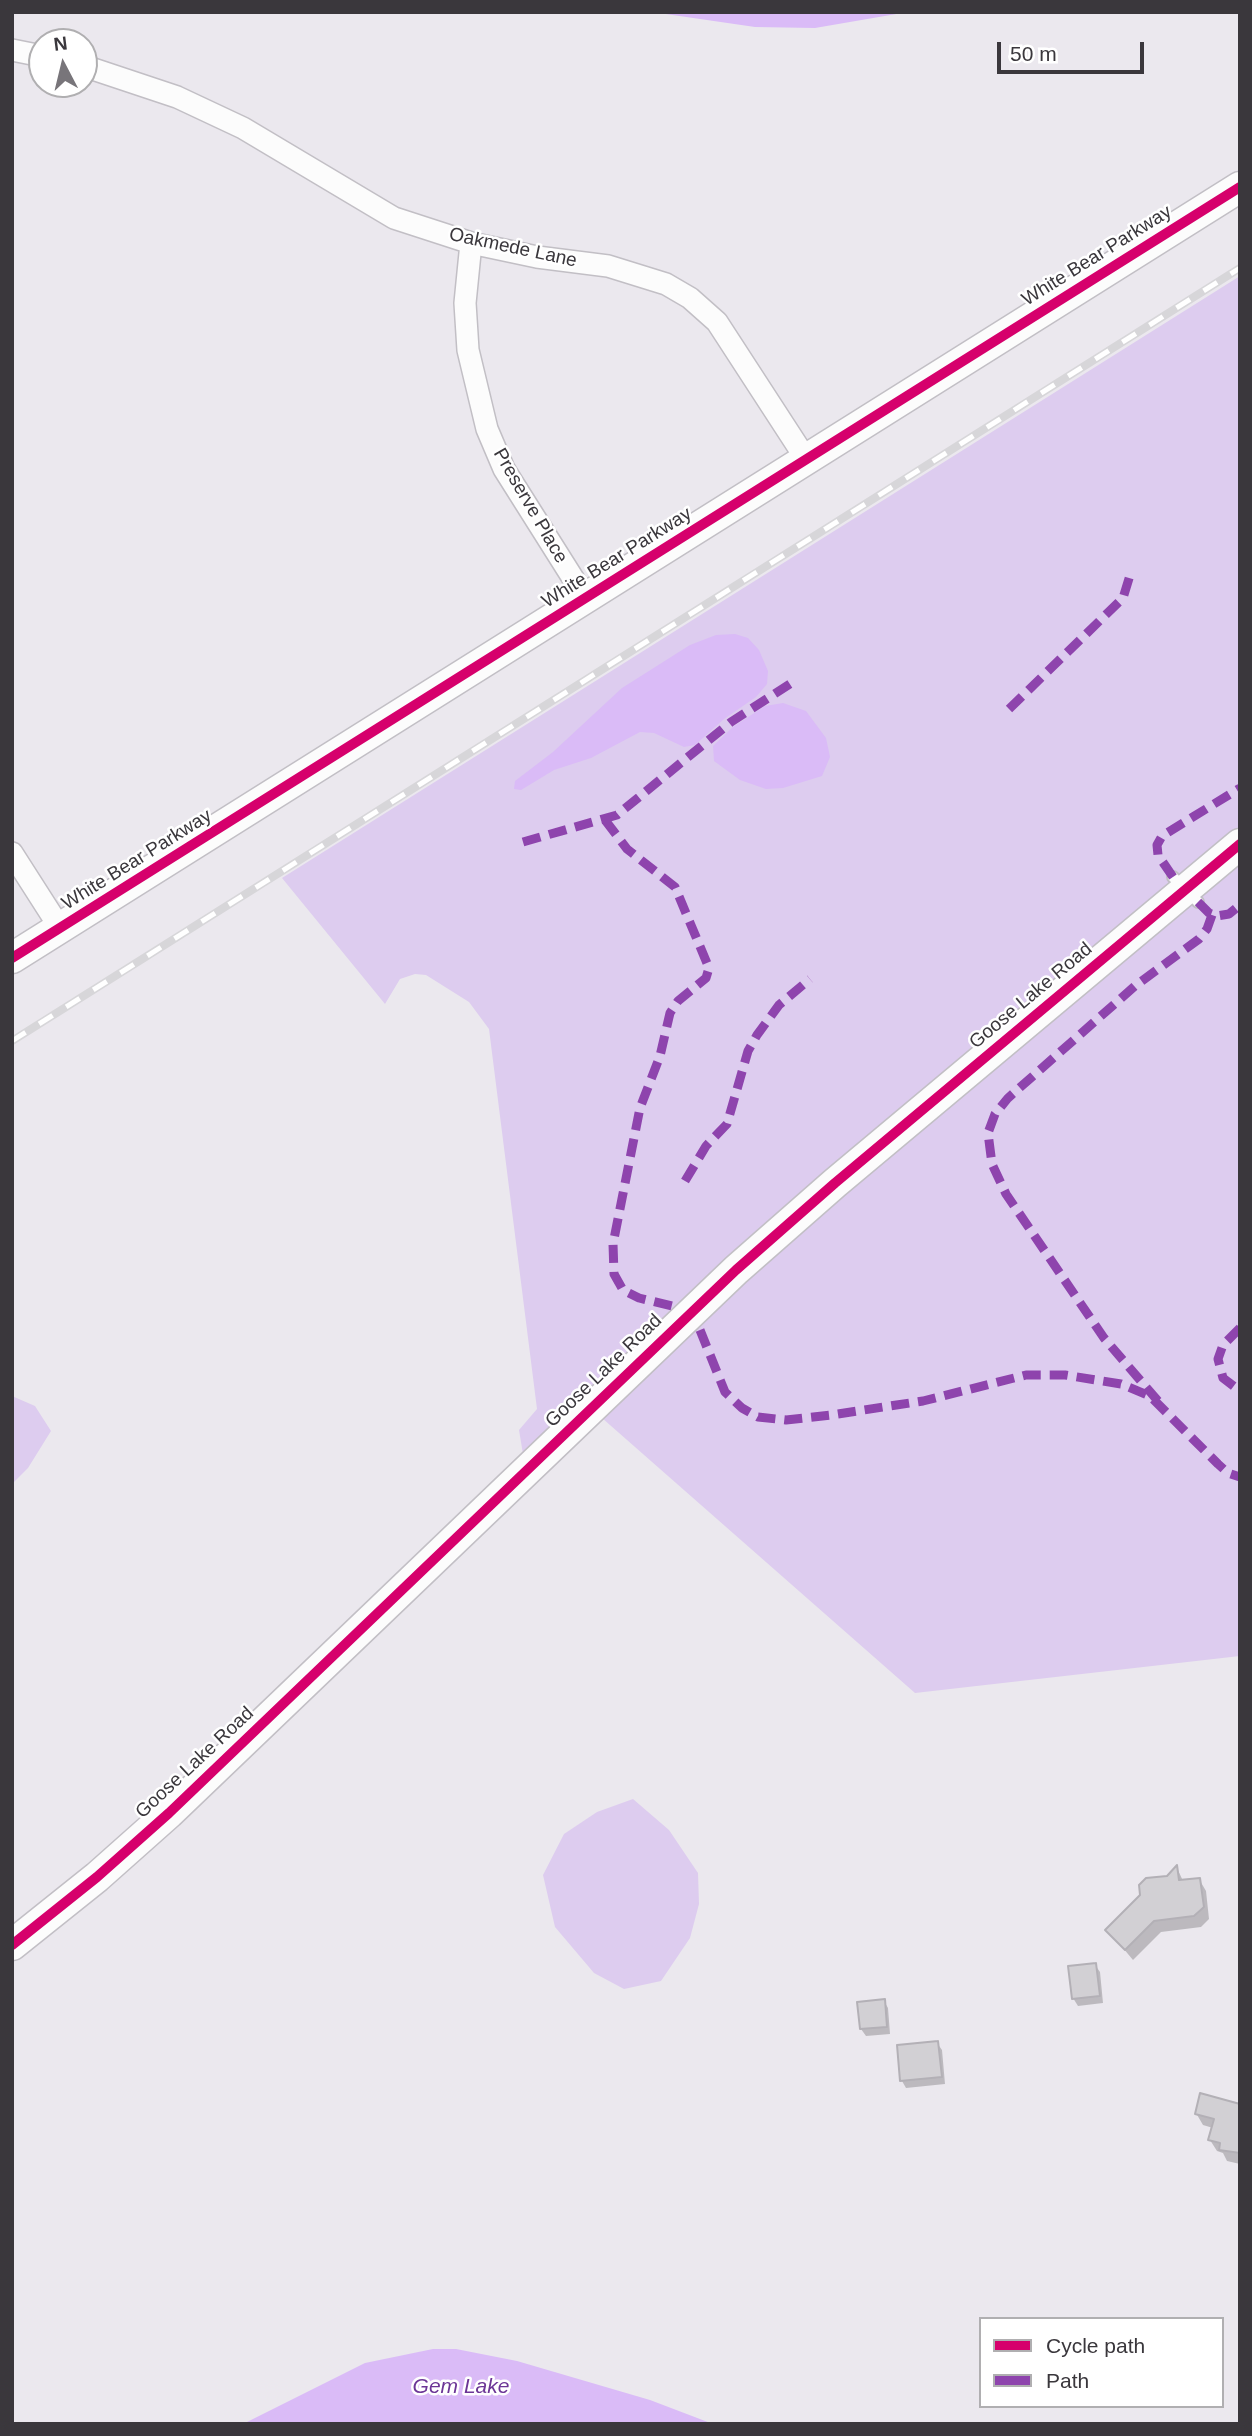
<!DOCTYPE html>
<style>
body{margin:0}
#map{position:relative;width:1252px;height:2436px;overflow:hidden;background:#ebe8ee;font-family:Helvetica,sans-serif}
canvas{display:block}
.frame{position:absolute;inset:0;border:14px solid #3a373c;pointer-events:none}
.legend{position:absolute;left:979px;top:2317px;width:245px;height:91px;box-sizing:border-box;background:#fff;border:2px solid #b0afb1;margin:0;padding:9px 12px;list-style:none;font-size:21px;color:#3a373c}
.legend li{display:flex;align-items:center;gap:14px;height:35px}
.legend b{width:35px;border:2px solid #b0afb1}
.north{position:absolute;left:28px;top:28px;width:70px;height:70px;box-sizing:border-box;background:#fff;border:2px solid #b0afb1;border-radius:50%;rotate:353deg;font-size:19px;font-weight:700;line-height:28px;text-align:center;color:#3a373c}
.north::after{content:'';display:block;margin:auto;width:24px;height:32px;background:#78757a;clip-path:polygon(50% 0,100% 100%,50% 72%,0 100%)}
.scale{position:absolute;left:997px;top:42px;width:147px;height:32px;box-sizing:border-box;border:4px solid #3a373c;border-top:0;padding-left:9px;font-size:21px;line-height:24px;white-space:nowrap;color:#3a373c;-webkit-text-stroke:5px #fff;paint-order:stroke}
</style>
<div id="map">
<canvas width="1252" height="2436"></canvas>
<div class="frame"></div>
<ul class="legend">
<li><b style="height:9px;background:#d6006c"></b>Cycle path</li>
<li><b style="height:9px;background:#8e44ad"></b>Path</li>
</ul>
<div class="north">N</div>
<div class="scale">50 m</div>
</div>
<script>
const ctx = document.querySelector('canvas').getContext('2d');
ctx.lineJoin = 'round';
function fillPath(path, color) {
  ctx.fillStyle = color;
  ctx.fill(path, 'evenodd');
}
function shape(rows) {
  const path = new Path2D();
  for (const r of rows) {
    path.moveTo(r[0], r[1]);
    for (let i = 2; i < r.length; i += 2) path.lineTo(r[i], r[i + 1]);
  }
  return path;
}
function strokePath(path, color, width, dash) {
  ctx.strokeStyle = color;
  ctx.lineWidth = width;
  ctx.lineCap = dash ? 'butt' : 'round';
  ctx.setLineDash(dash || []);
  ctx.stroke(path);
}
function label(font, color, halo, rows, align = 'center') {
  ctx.font = font + ' Helvetica,sans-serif';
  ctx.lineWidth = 5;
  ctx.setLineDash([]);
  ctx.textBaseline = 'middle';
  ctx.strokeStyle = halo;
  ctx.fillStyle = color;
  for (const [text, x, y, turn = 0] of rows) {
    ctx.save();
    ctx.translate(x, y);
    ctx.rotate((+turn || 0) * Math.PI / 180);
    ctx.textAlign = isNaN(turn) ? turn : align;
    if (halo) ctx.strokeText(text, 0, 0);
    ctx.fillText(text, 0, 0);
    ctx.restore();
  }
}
const green = shape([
 [1240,276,1240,826,842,1158,523,1454,519,1430,537,1409,489,1029,469,1002,426,975,415,974,400,979,385,1004,282,878],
 [1240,863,1240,1656,915,1693,602,1418,737,1289,849,1190],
 [12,1396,35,1406,51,1431,28,1468,12,1484],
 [633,1799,669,1830,698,1873,699,1904,690,1938,661,1981,624,1989,594,1973,555,1927,543,1875,564,1834,597,1812]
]);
const water = shape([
 [652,12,908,12,815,28,755,27],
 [735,634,748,638,759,650,768,671,767,684,756,697,724,719,695,745,684,747,654,733,640,732,591,758,554,770,521,790,514,789,515,781,553,752,622,688,690,645,716,635],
 [783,703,806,711,826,738,830,757,822,776,783,788,766,789,740,780,714,761,713,746,733,727,765,706],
 [433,2349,456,2349,517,2361,650,2400,713,2424,243,2424,365,2363]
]);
const shadow = shape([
 [1177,1868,1183,1881,1199,1879,1206,1891,1209,1919,1201,1927,1161,1932,1133,1960,1108,1930],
 [1095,1965,1100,1972,1103,2003,1078,2006,1073,1998],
 [884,2001,888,2008,890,2034,866,2036,861,2029],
 [937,2043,942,2050,945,2084,906,2088,902,2081],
 [1240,2106,1240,2164,1227,2161,1223,2153,1217,2151,1210,2140,1213,2128,1203,2125,1196,2113]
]);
const building = shape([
 [1177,1865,1179,1880,1200,1878,1204,1907,1194,1916,1154,1921,1125,1950,1105,1930,1140,1895,1139,1885,1146,1878,1167,1876,1177,1865],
 [1096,1963,1100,1996,1072,1999,1068,1966,1096,1963],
 [885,1999,887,2027,860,2029,857,2002,885,1999],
 [938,2041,942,2077,900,2081,897,2045,938,2041],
 [1200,2093,1240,2104,1240,2153,1219,2150,1220,2143,1208,2140,1214,2119,1195,2114,1200,2093]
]);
const lane = shape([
 [1173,877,1198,902]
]);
const street = shape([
 [12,50,42,56],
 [84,66,177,97,243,128,394,218,471,243,537,257,608,266,666,284,690,298,717,322,806,459],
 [471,243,465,303,468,350,487,429,504,469,586,599],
 [12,853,60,928]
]);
const secondary = shape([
 [12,958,1240,187],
 [12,1945,97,1877,169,1813,736,1270,835,1183,1240,844]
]);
const rail = shape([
 [12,1041,1240,268]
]);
const quiet = shape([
 [1009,709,1123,598,1131,572],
 [605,820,627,849,675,887,709,968,706,978,678,1001,670,1013,660,1056,640,1108,613,1244,614,1274,623,1290,639,1298,676,1307],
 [523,842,617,815,731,722,796,680],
 [1173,877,1158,855,1157,845,1162,836,1240,788],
 [1198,902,1209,913,1217,916,1229,914,1240,905],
 [685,1181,706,1146,727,1124,748,1051,757,1035,779,1005,810,979],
 [1240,1328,1223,1345,1218,1359,1223,1378,1240,1391],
 [700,1330,725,1392,742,1408,758,1417,786,1420,831,1415,923,1401,1026,1375,1065,1375,1121,1384,1150,1396,1218,1464,1228,1473,1240,1477],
 [1158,1401,1104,1338,1006,1194,992,1164,988,1133,995,1114,1008,1098,1135,986,1199,939,1207,929,1212,915]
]);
const cycleway = shape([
 [12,958,1240,187],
 [12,1945,97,1877,169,1813,736,1270,835,1183,1240,844]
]);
const streetNames = [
 ["Oakmede Lane",513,248,12],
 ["White Bear Parkway",1097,256,-32],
 ["Preserve Place",530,506,60],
 ["White Bear Parkway",617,558,-32],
 ["White Bear Parkway",137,860,-32],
 ["Goose Lake Road",1031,996,-40],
 ["Goose Lake Road",604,1371,-44],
 ["Goose Lake Road",195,1763,-43]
];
const waterNames = [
 ["Gem Lake",461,2387]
];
fillPath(green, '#ddccef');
fillPath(water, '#dabbf7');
fillPath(shadow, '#0003');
fillPath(building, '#d2d0d4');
strokePath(building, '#b3b0b6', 2);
strokePath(lane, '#c2bfc5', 14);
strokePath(street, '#c2bfc5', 24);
strokePath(secondary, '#c2bfc5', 33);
strokePath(lane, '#fcfcfc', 10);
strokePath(street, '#fcfcfc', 21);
strokePath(secondary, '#fcfcfc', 30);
strokePath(rail, '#d7d6d9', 8);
strokePath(rail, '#fff', 5, [16]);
strokePath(quiet, '#8e44ad', 9, [18, 9]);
strokePath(cycleway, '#d6006c', 10);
label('19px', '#3a373c', '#fff', streetNames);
label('italic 21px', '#6c3696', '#fff', waterNames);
</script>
